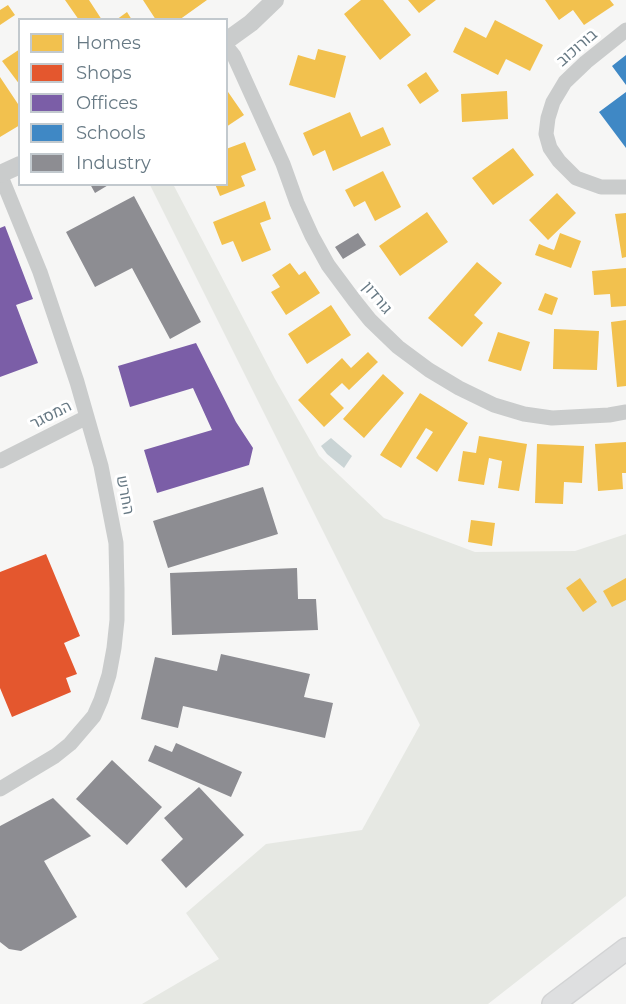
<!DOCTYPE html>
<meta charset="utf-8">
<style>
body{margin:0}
#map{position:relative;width:626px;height:1004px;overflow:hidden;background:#f6f6f5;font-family:Montserrat,sans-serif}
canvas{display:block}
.legend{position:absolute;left:18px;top:18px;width:210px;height:168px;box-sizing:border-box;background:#fff;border:2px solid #c2c9ce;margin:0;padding:8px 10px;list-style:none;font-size:18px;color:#677984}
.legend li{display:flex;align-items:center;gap:12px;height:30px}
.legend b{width:30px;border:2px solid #c2c9ce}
</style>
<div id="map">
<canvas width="626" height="1004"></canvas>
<ul class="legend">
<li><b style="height:16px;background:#f2c14e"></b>Homes</li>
<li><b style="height:16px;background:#e4572e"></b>Shops</li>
<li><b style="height:16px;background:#7b5ea7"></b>Offices</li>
<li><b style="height:16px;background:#3f88c5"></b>Schools</li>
<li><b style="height:16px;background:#8d8d92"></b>Industry</li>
</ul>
</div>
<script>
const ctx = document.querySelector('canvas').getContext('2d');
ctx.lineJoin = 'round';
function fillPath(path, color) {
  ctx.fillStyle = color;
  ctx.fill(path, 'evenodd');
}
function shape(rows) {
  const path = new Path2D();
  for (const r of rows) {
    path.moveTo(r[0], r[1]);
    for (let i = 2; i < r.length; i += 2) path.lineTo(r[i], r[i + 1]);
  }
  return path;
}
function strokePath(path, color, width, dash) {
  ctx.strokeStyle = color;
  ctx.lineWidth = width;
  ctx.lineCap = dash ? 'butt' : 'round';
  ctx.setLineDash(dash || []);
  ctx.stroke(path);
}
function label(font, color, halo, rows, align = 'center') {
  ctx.font = font + ' Montserrat,Heebo,sans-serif';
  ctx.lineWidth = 6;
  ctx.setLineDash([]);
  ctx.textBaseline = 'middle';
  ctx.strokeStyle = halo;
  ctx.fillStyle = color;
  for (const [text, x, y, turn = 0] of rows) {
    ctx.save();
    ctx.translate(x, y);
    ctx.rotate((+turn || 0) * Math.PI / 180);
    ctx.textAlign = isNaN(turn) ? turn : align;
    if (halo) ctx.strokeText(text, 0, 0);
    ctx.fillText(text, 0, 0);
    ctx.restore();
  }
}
const green = shape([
 [173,184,275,379,319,456,384,518,475,552,575,551,626,534,626,896,488,1004,142,1004,219,959,186,913,266,844,362,830,420,725,150,185]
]);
const water = shape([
 [331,438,352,456,344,468,327,454,321,446]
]);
const homes = shape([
 [65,0,89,0,102,20,79,20],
 [143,0,207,0,179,20,156,20],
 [361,0,383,0,411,35,380,60,344,14],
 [408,0,436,0,419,13],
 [545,0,610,0,614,5,584,25,573,10,559,20],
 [8,5,15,15,0,25,0,10],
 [127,12,132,20,116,20],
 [495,20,543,45,530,71,506,59,498,75,453,52,465,27,486,38],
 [20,49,20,85,2,61],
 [318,49,346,56,335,98,289,85,298,55,315,60],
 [426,72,439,91,420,104,407,85],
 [0,77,20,107,20,125,0,137],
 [226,89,244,115,226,127],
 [507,91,508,119,462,122,461,94],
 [350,112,361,137,383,127,391,145,333,171,325,150,313,156,303,133],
 [245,142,256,170,241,176,245,186,220,196,215,184,226,184,226,149],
 [513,148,534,175,493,205,472,178],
 [383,171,401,207,375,221,365,201,354,207,345,190],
 [557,193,576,213,548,240,529,220],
 [265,201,271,219,260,223,271,250,242,262,233,241,222,245,213,222],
 [427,212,448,242,400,276,379,246],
 [626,213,626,257,622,258,615,214],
 [560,233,581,241,571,268,535,255,539,244,554,250],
 [477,262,502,283,474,315,483,323,462,347,428,318],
 [290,263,299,275,305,271,320,293,286,315,271,292,280,287,272,275],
 [626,268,626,306,611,307,610,294,594,295,592,271],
 [545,293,558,298,552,315,538,310],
 [331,305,351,335,307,364,288,334],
 [626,320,626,386,617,387,611,322],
 [554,329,599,331,597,370,553,369],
 [498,332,530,342,521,371,488,361],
 [368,352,378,362,349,390,342,383,330,394,344,408,324,427,298,400,342,358,351,368],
 [383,374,404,393,364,438,343,419],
 [420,393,468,423,437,472,416,458,433,432,426,428,401,468,380,455],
 [479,436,527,444,519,491,498,488,502,461,489,458,484,485,458,481,463,451,476,453],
 [626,442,626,473,622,473,623,489,598,491,595,444],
 [537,444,584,446,582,483,564,482,563,504,535,503],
 [471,520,495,523,492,546,468,542],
 [580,578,597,602,583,612,566,588],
 [626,578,626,600,612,607,603,591]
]);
const shops = shape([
 [46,554,80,636,64,643,77,674,66,678,71,692,12,717,0,688,0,572]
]);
const offices = shape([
 [5,226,33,299,16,305,38,363,0,377,0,228],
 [196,343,236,422,253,448,249,465,157,493,144,450,212,430,193,388,130,407,118,366]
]);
const schools = shape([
 [626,55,626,85,612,66],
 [626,92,626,148,599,112]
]);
const industry = shape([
 [90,184,110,184,95,193],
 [134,196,201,322,170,339,132,268,95,287,66,232],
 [358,233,366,245,343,259,335,247],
 [263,487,278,534,168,568,153,521],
 [297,568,298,599,316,599,318,630,172,635,170,573],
 [221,654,310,674,304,697,333,703,325,738,183,706,178,728,141,719,155,657,217,671],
 [176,743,242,772,231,797,148,761,155,745,172,752],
 [112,760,162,807,127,845,76,799],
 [199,787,244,835,186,888,161,860,183,839,164,818],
 [53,798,91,836,44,861,77,917,21,951,9,949,0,942,0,826]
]);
const minor = shape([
 [626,30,586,62,565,82,553,102,548,118,546,134,550,148,559,161,576,178,601,187,626,187],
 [226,46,234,56,283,164,297,203,312,236,328,265,354,300,370,320,398,347,429,370,459,388,494,405,524,414,552,418,609,415,626,412],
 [0,461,87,417],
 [0,789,55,756,70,744,94,716,101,700,109,675,114,648,117,620,117,589,116,543,101,466,77,382,40,272,0,174]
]);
const tertiary = shape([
 [226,41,251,23,275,0],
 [0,174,20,165]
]);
const secondary = shape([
 [553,1004,626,949]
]);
const streetNames = [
 ["בורוכוב",577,48,-41],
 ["גורדון",377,298,50],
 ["המסגר",51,415,-27],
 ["החרש",125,495,79]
];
fillPath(green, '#e6e8e3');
fillPath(water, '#cad4d5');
fillPath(homes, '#f2c14e');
fillPath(shops, '#e4572e');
fillPath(offices, '#7b5ea7');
fillPath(schools, '#3f88c5');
fillPath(industry, '#8d8d92');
strokePath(secondary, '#d2d3d4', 24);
strokePath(minor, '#cacccc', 15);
strokePath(tertiary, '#cacccc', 18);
strokePath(secondary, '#dedfe0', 21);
label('16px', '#677984', '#fff', streetNames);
</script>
